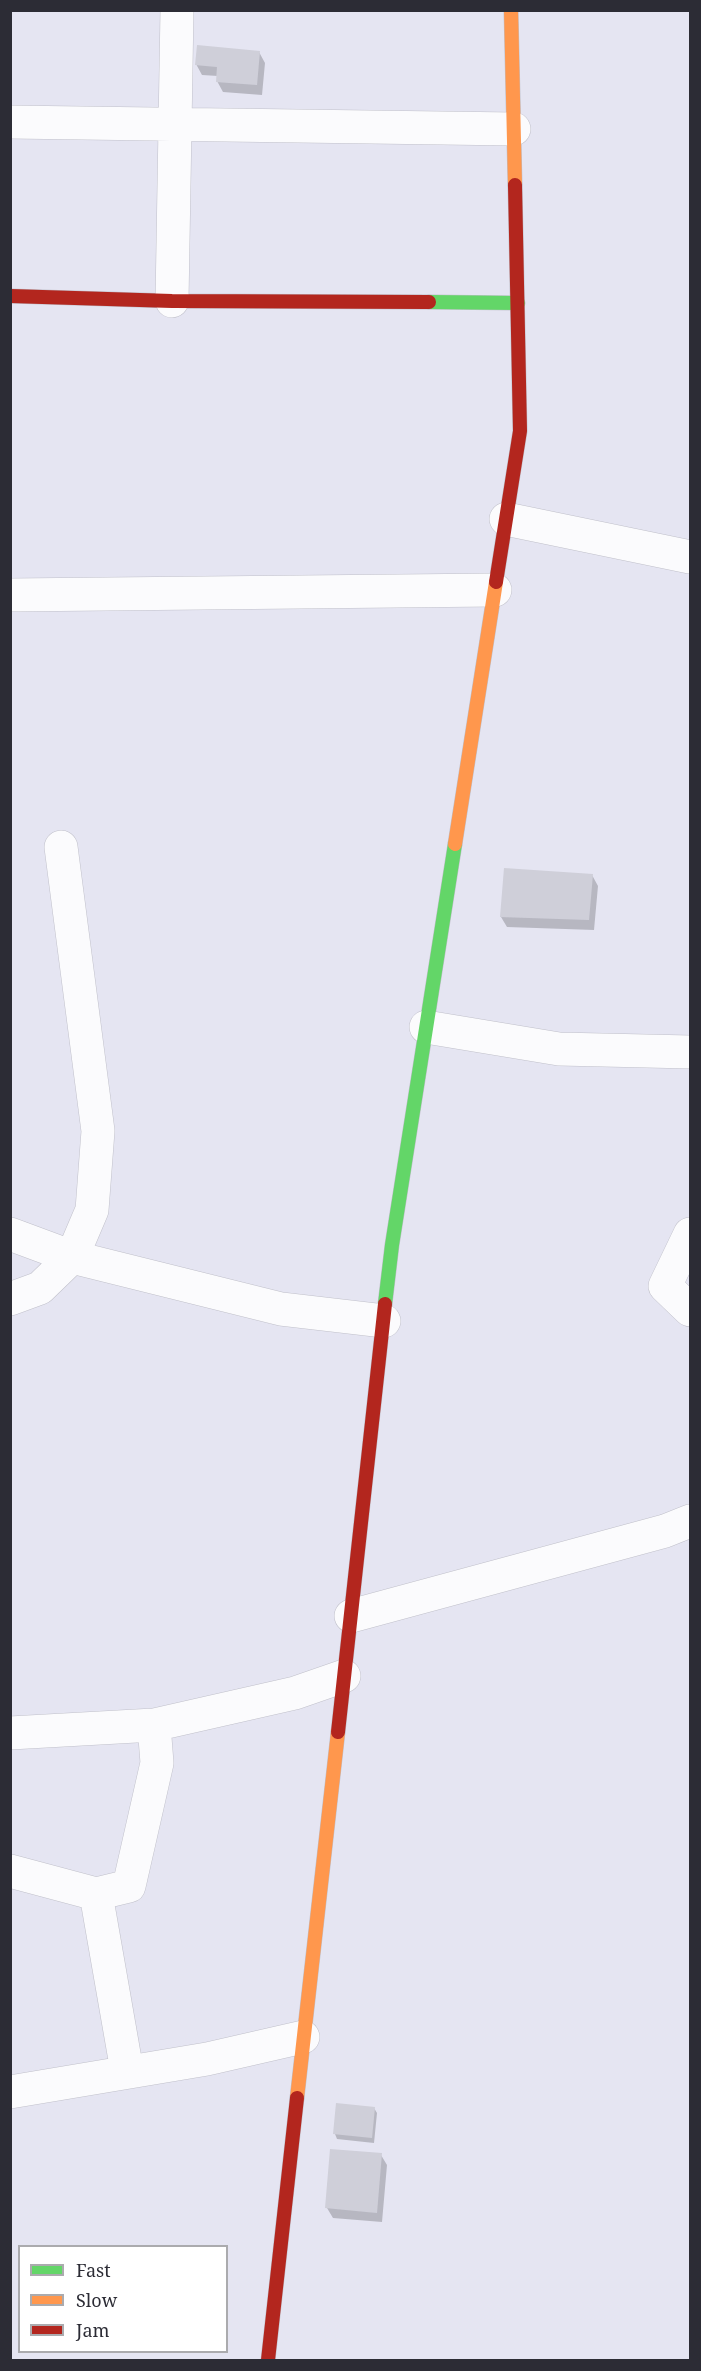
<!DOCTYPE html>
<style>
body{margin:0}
#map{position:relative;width:701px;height:2371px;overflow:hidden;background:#e5e5f2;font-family:"Noto Serif",serif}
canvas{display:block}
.frame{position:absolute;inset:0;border:12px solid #2c2c35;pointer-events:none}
.legend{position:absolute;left:18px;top:2245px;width:210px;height:108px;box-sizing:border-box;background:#fff;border:2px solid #ababae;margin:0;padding:8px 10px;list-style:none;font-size:18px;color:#2c2c35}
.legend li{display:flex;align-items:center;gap:12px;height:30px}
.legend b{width:30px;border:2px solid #ababae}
</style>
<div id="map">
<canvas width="701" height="2371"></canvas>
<div class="frame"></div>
<ul class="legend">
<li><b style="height:8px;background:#63d668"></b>Fast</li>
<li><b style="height:8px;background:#ff974d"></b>Slow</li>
<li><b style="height:8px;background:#b3261e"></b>Jam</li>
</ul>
</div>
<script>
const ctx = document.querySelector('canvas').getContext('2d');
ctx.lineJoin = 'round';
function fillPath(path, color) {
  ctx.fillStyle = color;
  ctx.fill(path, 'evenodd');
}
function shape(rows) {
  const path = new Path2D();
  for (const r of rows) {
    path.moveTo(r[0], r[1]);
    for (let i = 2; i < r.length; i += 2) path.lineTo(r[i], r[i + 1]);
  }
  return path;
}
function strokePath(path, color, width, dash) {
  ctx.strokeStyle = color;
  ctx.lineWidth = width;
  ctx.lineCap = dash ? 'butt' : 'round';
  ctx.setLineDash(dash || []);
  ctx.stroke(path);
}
const shadow = shape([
 [259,52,265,63,262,95,223,92,217,81,218,76,202,75,196,64],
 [592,875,598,886,594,930,507,927,501,917],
 [374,2108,377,2113,374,2143,337,2139,335,2134],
 [381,2155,387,2165,382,2222,333,2218,327,2208]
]);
const building = shape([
 [197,45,260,51,257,85,216,82,217,67,195,65],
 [504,868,593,874,589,920,500,917],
 [336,2103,375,2107,372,2138,333,2134],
 [330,2149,382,2153,377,2213,325,2208]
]);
const street = shape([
 [10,122,514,129],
 [172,301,177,10],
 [506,519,690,557],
 [10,595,495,590],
 [426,1027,559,1049,690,1052],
 [10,1234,72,1257,281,1309,384,1321],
 [690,1234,665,1286,690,1310],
 [10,1299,40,1288,72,1257,92,1210,98,1131,61,847],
 [351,1616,665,1531,690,1521],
 [10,1733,154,1725,295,1693,344,1676],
 [10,1871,96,1894,129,1886,157,1763,154,1725],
 [96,1894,127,2071],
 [10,2092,207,2059,303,2037]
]);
const fast = shape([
 [429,302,518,303],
 [385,1304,392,1245,455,844]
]);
const slow = shape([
 [511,10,515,185],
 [455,844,496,582],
 [297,2098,338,1732]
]);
const jam = shape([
 [10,296,172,301,429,302],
 [496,582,520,431,515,185],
 [338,1732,385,1304],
 [268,2360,297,2098]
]);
fillPath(shadow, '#0003');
fillPath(building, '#cfcfd9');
strokePath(street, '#c0c0ca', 34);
strokePath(fast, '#c0c0ca', 15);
strokePath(slow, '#c0c0ca', 15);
strokePath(jam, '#c0c0ca', 15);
strokePath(street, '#fbfbfd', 33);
strokePath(fast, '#63d668', 14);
strokePath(slow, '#ff974d', 14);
strokePath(jam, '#b3261e', 14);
</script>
